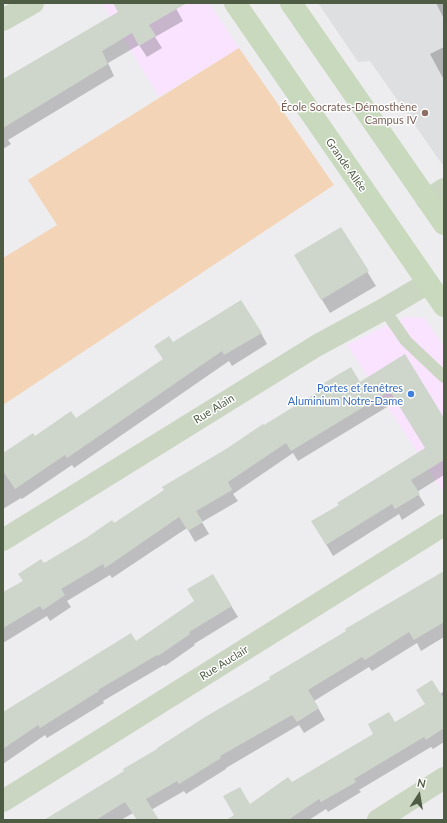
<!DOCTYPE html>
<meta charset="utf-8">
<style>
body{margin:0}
#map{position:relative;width:447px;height:823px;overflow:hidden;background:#ededf0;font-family:Lato,sans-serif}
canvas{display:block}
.frame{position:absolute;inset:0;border:4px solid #4e5c44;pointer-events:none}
.north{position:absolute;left:399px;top:775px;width:40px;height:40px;-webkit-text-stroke:3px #fff;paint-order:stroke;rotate:12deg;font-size:11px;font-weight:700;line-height:16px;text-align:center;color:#4e5c44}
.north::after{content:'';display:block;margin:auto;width:14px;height:18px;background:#4e5c44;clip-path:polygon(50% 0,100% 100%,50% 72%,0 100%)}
</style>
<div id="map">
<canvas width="447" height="823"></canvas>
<div class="frame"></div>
<div class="north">N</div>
</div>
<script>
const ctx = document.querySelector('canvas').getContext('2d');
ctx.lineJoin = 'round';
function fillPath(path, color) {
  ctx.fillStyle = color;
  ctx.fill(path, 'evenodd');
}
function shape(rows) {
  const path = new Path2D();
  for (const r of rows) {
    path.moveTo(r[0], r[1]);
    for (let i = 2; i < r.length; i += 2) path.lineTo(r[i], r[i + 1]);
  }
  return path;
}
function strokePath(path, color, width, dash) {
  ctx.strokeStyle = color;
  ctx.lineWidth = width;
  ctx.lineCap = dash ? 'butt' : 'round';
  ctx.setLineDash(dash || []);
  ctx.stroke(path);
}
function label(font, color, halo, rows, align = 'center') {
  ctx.font = font + ' Lato,sans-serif';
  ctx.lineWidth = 3;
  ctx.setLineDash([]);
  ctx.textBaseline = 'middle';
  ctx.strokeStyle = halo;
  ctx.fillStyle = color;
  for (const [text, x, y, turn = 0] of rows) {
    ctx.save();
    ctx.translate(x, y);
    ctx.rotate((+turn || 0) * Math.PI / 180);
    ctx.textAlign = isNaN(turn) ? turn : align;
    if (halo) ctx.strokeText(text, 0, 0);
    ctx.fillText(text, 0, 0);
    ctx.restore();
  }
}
const commercial = shape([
 [102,3,209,3,239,48,159,97],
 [404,317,424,318,444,346,444,493,347,345]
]);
const education = shape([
 [318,3,444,3,444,163,442,164,370,61,358,62]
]);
const green = shape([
 [239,48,334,185,3,405,3,258,57,225,28,180]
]);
const shadow = shape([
 [122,3,173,3,183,21,155,37,162,48,147,57,139,45,108,63,114,76,8,140,11,144,3,149,3,80,120,12],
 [436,3,444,3,444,19],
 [444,47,444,80,430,54],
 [341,229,376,286,330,313,304,270],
 [261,333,267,344,232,366,229,361,74,468,72,465,22,499,21,498,3,509,3,455,35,437,76,419,164,360,155,346],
 [404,355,444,419,444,475,417,492,425,505,402,520,399,514,333,556,313,522,426,449,397,401,298,461,293,453,233,494,238,501,202,522,209,534,195,542,187,528,112,578,110,575,67,601,71,607,50,621,47,616,3,643,3,593,24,581,43,565,359,383],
 [444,572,444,637,421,651,417,643,372,671,369,667,314,701,325,720,304,733,299,725,226,768,226,769,186,794,184,791,151,810,157,820,137,820,133,813,121,820,59,820,271,679],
 [212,575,238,617,194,644,195,645,165,666,164,665,103,701,104,703,47,738,45,735,3,764,3,714,136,642,195,601],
 [444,691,444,742,433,749,431,747,359,790,361,792,328,812,326,809,309,820,229,820,250,805,292,784,395,723,426,704]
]);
const building = shape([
 [113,3,187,3,149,25,156,36,139,46,132,33,102,51,108,64,3,128,3,79,118,12],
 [341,227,369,271,321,300,294,255],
 [241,300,262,333,224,355,222,351,67,458,65,455,15,489,3,471,3,453,33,433,35,436,71,411,76,418,163,359,154,346,169,336,173,342],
 [405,354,444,418,444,460,411,480,420,494,395,509,392,504,326,545,311,521,339,505,337,503,425,448,390,391,291,451,286,443,228,482,232,490,196,511,203,522,188,531,179,517,105,568,103,564,61,589,65,595,43,610,40,606,3,628,3,592,23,581,18,574,41,559,44,563,86,538,112,520,114,523,164,490,162,487,226,449,263,424,264,425,326,387,324,383,351,367,360,382],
 [444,571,444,622,414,640,409,632,365,660,362,657,308,690,319,708,297,722,292,715,220,756,221,758,179,784,177,781,146,799,159,820,137,820,125,802,96,820,44,820,124,771,123,769,157,749,157,748,205,717,270,679,269,677,346,631,345,629],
 [213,574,232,606,189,632,190,634,158,656,157,655,98,690,99,691,40,728,38,725,3,749,3,712,131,633,136,641,194,601,187,589],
 [432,680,444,699,444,728,426,740,424,737,354,779,356,782,321,802,319,799,288,820,226,820,234,815,223,796,240,787,250,804,288,777,292,782,373,734,368,724,389,712,395,722,425,704,416,690]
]);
const lane = shape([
 [384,309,406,341,444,377]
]);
const street = shape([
 [3,20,33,3],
 [427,200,444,189],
 [3,540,316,346,384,309,428,283],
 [3,801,444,525],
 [378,820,444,778]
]);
const secondary = shape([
 [235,3,444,306],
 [291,3,444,224]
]);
const markers = [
 [425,113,4,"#8d6e63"],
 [411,394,4,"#3f7fe0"]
];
const educationNames = [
 ["École Socrates-Démosthène",417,107],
 ["Campus IV",417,120]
];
const streetNames = [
 ["Grande Allée",346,165,55],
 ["Rue Alain",214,409,-32],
 ["Rue Auclair",224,663,-32]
];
const shopNames = [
 ["Portes et fenêtres",403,388],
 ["Aluminium Notre-Dame",403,401]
];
fillPath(commercial, '#f9e3fe');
fillPath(education, '#dedfe1');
fillPath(green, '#f3d4b6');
fillPath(shadow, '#0003');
fillPath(building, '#ced6cb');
strokePath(lane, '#cbd6c2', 12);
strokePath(street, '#cbd6c2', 22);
strokePath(secondary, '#c8d9bd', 22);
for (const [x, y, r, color] of markers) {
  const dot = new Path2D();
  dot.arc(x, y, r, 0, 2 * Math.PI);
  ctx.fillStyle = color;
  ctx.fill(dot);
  strokePath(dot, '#fff', 1.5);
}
label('11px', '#785e54', '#fff', educationNames, 'right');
label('11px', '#4e5c44', '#fff', streetNames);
label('11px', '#366cbe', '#fff', shopNames, 'right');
</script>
